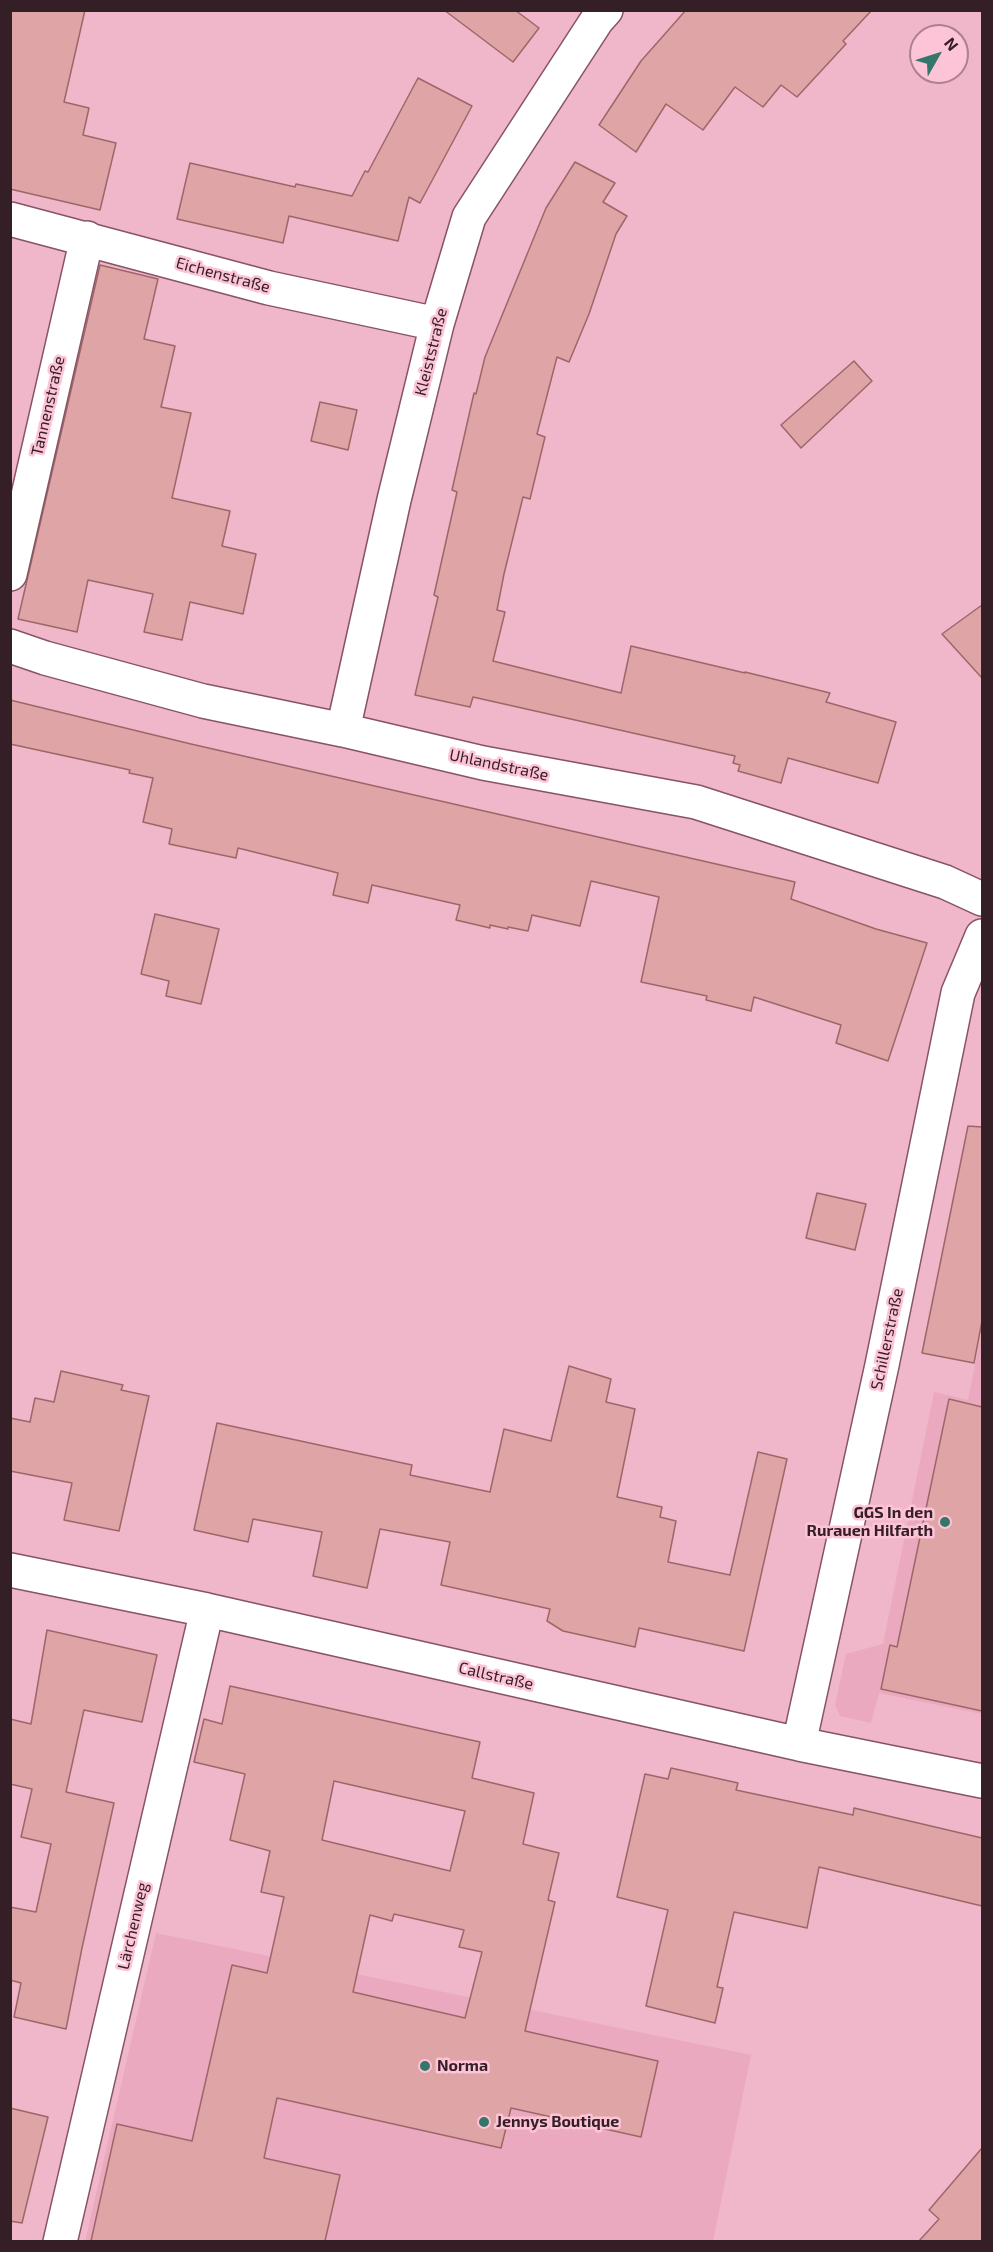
<!DOCTYPE html>
<meta charset="utf-8">
<style>
body{margin:0}
#map{position:relative;width:993px;height:2252px;overflow:hidden;background:#f0b6c9;font-family:"Exo 2",sans-serif}
canvas{display:block}
.frame{position:absolute;inset:0;border:12px solid #341f26;pointer-events:none}
.north{position:absolute;left:909px;top:24px;width:60px;height:60px;box-sizing:border-box;background:#fdc3d6;border:2px solid #ad8190;border-radius:50%;rotate:51deg;font-size:16px;font-weight:700;line-height:24px;text-align:center;color:#341f26}
.north::after{content:'';display:block;margin:auto;width:21px;height:27px;background:#347769;clip-path:polygon(50% 0,100% 100%,50% 72%,0 100%)}
</style>
<div id="map">
<canvas width="993" height="2252"></canvas>
<div class="frame"></div>
<div class="north">N</div>
</div>
<script>
const ctx = document.querySelector('canvas').getContext('2d');
ctx.lineJoin = 'round';
function fillPath(path, color) {
  ctx.fillStyle = color;
  ctx.fill(path, 'evenodd');
}
function shape(rows) {
  const path = new Path2D();
  for (const r of rows) {
    path.moveTo(r[0], r[1]);
    for (let i = 2; i < r.length; i += 2) path.lineTo(r[i], r[i + 1]);
  }
  return path;
}
function strokePath(path, color, width, dash) {
  ctx.strokeStyle = color;
  ctx.lineWidth = width;
  ctx.lineCap = dash ? 'butt' : 'round';
  ctx.setLineDash(dash || []);
  ctx.stroke(path);
}
function label(font, color, halo, rows, align = 'center') {
  ctx.font = font + ' "Exo 2",sans-serif';
  ctx.lineWidth = 5;
  ctx.setLineDash([]);
  ctx.textBaseline = 'middle';
  ctx.strokeStyle = halo;
  ctx.fillStyle = color;
  for (const [text, x, y, turn = 0] of rows) {
    ctx.save();
    ctx.translate(x, y);
    ctx.rotate((+turn || 0) * Math.PI / 180);
    ctx.textAlign = isNaN(turn) ? turn : align;
    if (halo) ctx.strokeText(text, 0, 0);
    ctx.fillText(text, 0, 0);
    ctx.restore();
  }
}
const built = shape([
 [982,1329,982,1714,879,1693,871,1723,840,1716,835,1705,846,1654,883,1644,934,1392,968,1400],
 [156,1933,751,2055,713,2241,85,2242]
]);
const building = shape([
 [10,10,85,10,64,102,89,108,83,135,116,143,100,210,10,189,10,10],
 [444,10,515,10,539,28,513,62,444,10],
 [686,10,872,10,843,41,846,44,797,97,781,85,763,107,735,87,703,130,666,104,636,152,599,125,641,61,686,10],
 [418,78,472,106,420,203,409,197,398,241,289,216,283,243,177,219,190,163,295,187,296,184,352,196,365,171,368,172,418,78],
 [575,162,615,183,603,202,627,216,616,234,589,314,569,362,557,357,537,434,545,437,530,499,523,497,504,574,497,610,505,612,493,661,621,693,631,646,745,673,745,672,830,693,826,702,896,722,878,783,788,758,781,783,738,771,740,765,733,763,735,756,473,697,470,707,415,695,438,597,434,595,457,492,452,490,474,393,476,394,485,357,546,208,575,162],
 [100,265,158,279,144,339,175,346,161,407,191,413,172,498,230,511,222,546,256,554,243,614,190,602,182,640,144,632,153,594,88,580,77,632,18,619,100,265],
 [854,361,872,381,801,448,781,425,854,361],
 [320,402,357,410,348,450,311,441,320,402],
 [982,605,982,678,942,634,982,605],
 [10,700,191,744,795,882,791,899,876,929,927,943,888,1061,836,1043,841,1025,754,997,751,1011,706,1000,707,996,641,982,659,897,591,881,580,926,532,915,528,931,508,927,508,929,490,925,490,928,456,920,460,905,372,885,368,903,333,895,338,873,238,848,236,858,169,844,172,829,143,822,153,778,129,773,130,770,10,744,10,700],
 [155,914,219,929,201,1004,166,996,169,981,141,974,155,914],
 [968,1126,982,1127,982,1321,974,1363,922,1353,968,1126],
 [817,1193,866,1204,855,1250,806,1238,817,1193],
 [569,1366,611,1379,606,1402,635,1409,617,1497,662,1507,660,1517,676,1521,668,1562,730,1575,758,1452,787,1459,744,1651,639,1628,635,1647,563,1631,547,1621,550,1609,441,1585,450,1542,380,1529,367,1588,313,1576,322,1532,253,1519,248,1542,194,1530,217,1423,412,1465,410,1475,490,1492,504,1429,551,1441,569,1366],
 [61,1371,123,1385,121,1390,149,1396,119,1531,64,1520,72,1483,10,1471,10,1418,30,1422,35,1398,54,1402,61,1371],
 [949,1399,982,1407,982,1711,881,1689,890,1645,897,1647,949,1399],
 [47,1630,157,1655,142,1722,84,1710,66,1792,114,1803,82,1948,66,2029,14,2017,21,1983,10,1980,10,1907,36,1912,51,1844,21,1837,32,1789,10,1784,10,1719,31,1724,47,1630],
 [230,1686,480,1742,472,1778,534,1793,523,1844,559,1853,548,1900,555,1902,525,2031,658,2061,641,2137,511,2108,501,2148,277,2098,264,2158,340,2175,325,2241,91,2241,117,2124,192,2141,232,1965,267,1973,284,1897,261,1892,270,1851,230,1840,245,1774,194,1762,204,1719,222,1724,230,1686],
 [334,1781,465,1811,450,1871,322,1840,334,1781],
 [394,1914,464,1930,459,1947,482,1952,465,2018,353,1992,370,1915,392,1921,394,1914],
 [671,1768,738,1783,736,1790,853,1815,854,1808,982,1838,982,1906,819,1867,807,1928,734,1912,717,1987,723,1988,715,2023,646,2006,668,1910,617,1897,645,1774,668,1779,671,1768],
 [10,2108,48,2117,22,2223,10,2221,10,2108],
 [982,2148,982,2241,919,2241,939,2219,929,2210,982,2148]
]);
const minor = shape([
 [10,219,269,288,437,324],
 [10,574,87,238],
 [10,646,45,658,203,701,343,730,483,763,696,802,945,882,982,899],
 [343,730,394,500,437,324,469,217,597,20,606,10],
 [10,1570,207,1610,799,1744,982,1781],
 [799,1744,882,1365,958,993,982,936],
 [60,2242,207,1610]
]);
const markers = [
 [945,1522,6,"#347769"],
 [425,2066,6,"#347769"],
 [484,2122,6,"#347769"]
];
const streetNames = [
 ["Eichenstraße",223,275,15],
 ["Kleiststraße",431,352,-76],
 ["Tannenstraße",48,406,-77],
 ["Uhlandstraße",499,765,12],
 ["Schillerstraße",887,1339,-78],
 ["Callstraße",496,1676,13],
 ["Lärchenweg",133,1926,-77]
];
const poiNames = [
 ["GGS In den",933,1513,"right"],
 ["Rurauen Hilfarth",933,1531,"right"],
 ["Norma",437,2066],
 ["Jennys Boutique",496,2122]
];
fillPath(built, '#eaa9bf');
fillPath(building, '#dfa4a5');
strokePath(building, '#9d6769', 1.5);
strokePath(minor, '#865465', 36);
strokePath(minor, '#fff', 33);
for (const [x, y, r, color] of markers) {
  const dot = new Path2D();
  dot.arc(x, y, r, 0, 2 * Math.PI);
  ctx.fillStyle = color;
  ctx.fill(dot);
  strokePath(dot, '#fdc3d6', 2);
}
label('16px', '#341f26', '#fdc3d6', streetNames);
label('bold 16px', '#341f26', '#fdc3d6', poiNames, 'left');
</script>
